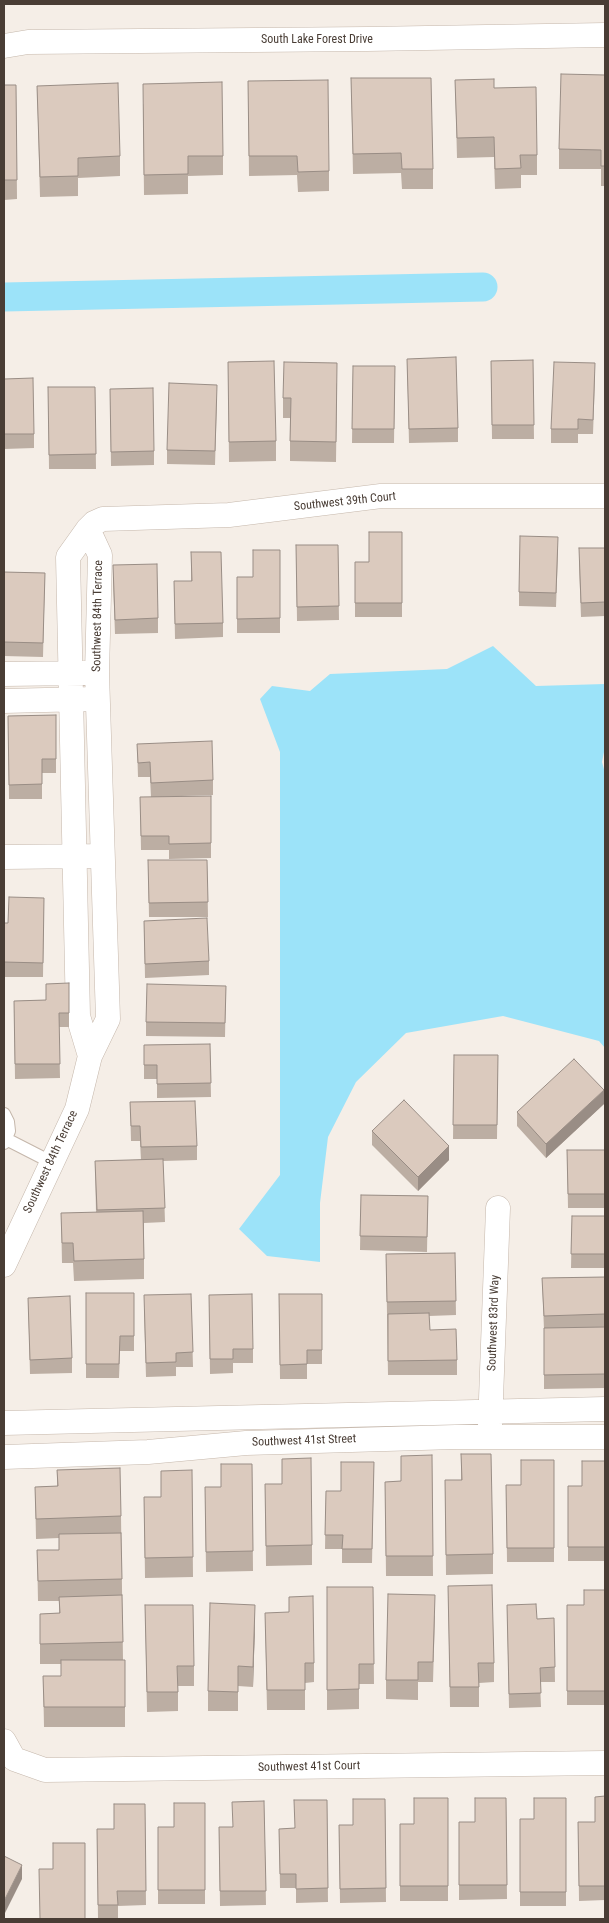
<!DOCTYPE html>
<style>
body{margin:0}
#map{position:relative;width:609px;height:1923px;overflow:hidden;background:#f5eee7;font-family:"Roboto Condensed",sans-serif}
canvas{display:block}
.frame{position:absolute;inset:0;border:5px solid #493d35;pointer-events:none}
</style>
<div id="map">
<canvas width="609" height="1923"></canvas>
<div class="frame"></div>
</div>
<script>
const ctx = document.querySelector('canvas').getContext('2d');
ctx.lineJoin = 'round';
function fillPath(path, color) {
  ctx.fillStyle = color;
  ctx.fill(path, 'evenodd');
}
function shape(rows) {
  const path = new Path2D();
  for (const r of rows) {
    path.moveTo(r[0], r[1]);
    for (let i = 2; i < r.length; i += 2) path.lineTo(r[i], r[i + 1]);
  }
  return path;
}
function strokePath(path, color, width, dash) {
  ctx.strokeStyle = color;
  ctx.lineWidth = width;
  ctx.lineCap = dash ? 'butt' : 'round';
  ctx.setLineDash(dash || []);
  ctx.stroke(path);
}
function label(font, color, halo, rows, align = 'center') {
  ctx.font = font + ' "Roboto Condensed",sans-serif';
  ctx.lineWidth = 4;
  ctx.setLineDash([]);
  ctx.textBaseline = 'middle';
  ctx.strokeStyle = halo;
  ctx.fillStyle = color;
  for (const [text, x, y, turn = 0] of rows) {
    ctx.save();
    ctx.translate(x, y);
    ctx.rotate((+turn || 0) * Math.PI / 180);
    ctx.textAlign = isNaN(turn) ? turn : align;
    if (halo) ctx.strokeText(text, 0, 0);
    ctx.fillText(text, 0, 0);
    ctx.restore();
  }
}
const water = shape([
 [493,646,536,686,605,684,605,747,602,762,605,773,605,1048,599,1041,503,1016,406,1033,356,1082,328,1137,320,1203,320,1262,267,1256,239,1229,280,1175,280,752,260,699,272,686,310,691,330,674,447,669]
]);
const canal = shape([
 [4,297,483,287]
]);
const service = shape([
 [4,1114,8,1122,9,1131,4,1143],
 [6,1139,51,1162]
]);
const minor = shape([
 [4,46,28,42,367,39,605,35],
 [4,674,85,673],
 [4,701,87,699],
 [4,857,92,856],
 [90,1056,78,1016,68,557,88,529,94,523,103,519,229,515,381,496,605,496],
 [4,1265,77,1109,90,1056,108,1019,97,673,100,555,88,529],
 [4,1423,605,1409],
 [490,1426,498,1208],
 [4,1457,148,1452,246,1443,456,1437,605,1437],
 [4,1741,14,1759,45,1770,605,1763]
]);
const wall = shape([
 [605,75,605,186,601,186,601,169,559,169,559,149],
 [351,78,433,169,433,189,402,189,401,173,353,174],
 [455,80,494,88,537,155,537,175,521,175,521,188,495,189,494,157,457,158],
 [248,81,329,171,329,191,298,192,297,175,249,176],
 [4,85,16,85,17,199,4,200],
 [37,86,120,156,120,176,78,178,78,196,40,197],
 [143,104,223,156,223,175,188,176,188,194,144,195],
 [407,359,458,428,458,442,409,443],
 [533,360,534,439,492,439,491,361],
 [228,362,276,441,276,461,229,462],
 [353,366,395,366,394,443,352,443],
 [595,378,593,434,578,434,578,443,551,443,551,429],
 [4,379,34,434,34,448,4,449],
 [337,383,336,462,290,461,290,418,283,418,283,398],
 [48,387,95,387,96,469,49,469],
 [110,389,154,451,154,465,111,466],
 [217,399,215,465,167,464,167,450],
 [402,532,402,617,355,617,355,562,369,562],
 [296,545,338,545,339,620,297,621],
 [605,548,605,616,581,617,579,563],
 [280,550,280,633,237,633,237,577,253,577],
 [191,552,223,623,223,637,175,639,174,581,191,581],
 [558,552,556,607,519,606,519,592],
 [4,572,45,573,43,657,4,656],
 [113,579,158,618,158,633,115,634],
 [56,715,56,773,42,773,42,799,9,799,8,716],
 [137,744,213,780,213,795,151,797,150,777,138,777],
 [211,796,211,858,169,859,169,850,141,850,140,797],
 [148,860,207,860,208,917,149,917],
 [44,898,43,977,4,977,4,923,8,923],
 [144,921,209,961,209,975,145,978],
 [69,983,69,1027,59,1027,60,1078,15,1079,14,1001,46,1000],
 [226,986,225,1037,146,1036,146,1022],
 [210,1044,211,1097,157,1098,157,1079,144,1079,144,1045],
 [454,1055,498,1055,497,1139,453,1139],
 [130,1102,197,1146,197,1160,163,1161,165,1222,144,1223,144,1279,74,1281,73,1263,62,1263,61,1213,96,1213,95,1161,141,1160,140,1141,131,1141],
 [604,1104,546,1158,517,1126,517,1112],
 [372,1131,449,1160,418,1191,372,1145],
 [567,1150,605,1150,605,1208,568,1208],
 [361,1195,428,1196,427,1252,360,1250],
 [572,1216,605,1216,605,1268,571,1268],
 [455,1253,456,1315,429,1316,430,1330,457,1360,457,1375,388,1375,386,1254],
 [605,1277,605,1388,544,1389,544,1330,542,1278],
 [86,1293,134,1293,134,1351,120,1351,119,1378,86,1378],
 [191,1294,193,1367,176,1367,176,1376,146,1377,144,1310],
 [279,1294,322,1294,322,1364,307,1364,307,1379,280,1379],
 [209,1295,253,1349,253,1363,233,1363,233,1373,210,1374],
 [28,1298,72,1358,72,1373,30,1374],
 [461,1454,493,1554,493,1574,446,1575,445,1480,461,1480],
 [432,1455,433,1576,386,1576,385,1482,401,1481],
 [554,1460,554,1562,507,1562,506,1485,521,1485],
 [605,1461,605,1561,568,1561,568,1486,582,1486],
 [374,1462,372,1563,342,1563,342,1549,325,1549,326,1491,341,1491],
 [252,1464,253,1571,206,1572,205,1487,221,1487],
 [57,1470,121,1516,123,1660,125,1660,125,1727,44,1727,43,1676,61,1676,61,1664,40,1664,40,1614,59,1613,59,1601,38,1601,37,1550,59,1550,59,1538,36,1539,35,1487,57,1486],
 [192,1470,193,1577,145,1578,144,1497,161,1497],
 [265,1484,282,1484,312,1545,312,1565,266,1566],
 [448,1586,494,1663,494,1682,479,1683,479,1707,450,1707],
 [327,1587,373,1587,374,1684,359,1684,359,1709,327,1710],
 [605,1590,605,1705,567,1705,567,1605,584,1605],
 [145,1605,194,1666,194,1686,178,1686,178,1711,147,1712],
 [507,1605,537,1619,554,1618,555,1682,540,1682,541,1707,509,1708],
 [265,1613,314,1663,314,1682,305,1683,305,1710,267,1710],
 [435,1615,433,1682,418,1682,418,1700,386,1699,386,1680],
 [255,1624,253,1687,238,1686,238,1711,208,1711,208,1691],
 [605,1796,605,1900,579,1901,578,1822,595,1822],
 [448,1798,448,1901,400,1901,400,1824,414,1824],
 [506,1798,507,1899,459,1900,459,1822,475,1822],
 [566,1798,566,1906,520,1906,520,1819,534,1819],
 [385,1799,386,1902,340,1903,339,1825,353,1825],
 [327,1800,328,1902,296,1903,296,1888,280,1888,279,1829,294,1828],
 [264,1801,266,1905,220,1906,219,1827,232,1827],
 [205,1803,205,1904,158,1904,158,1827,174,1827],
 [145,1804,146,1905,118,1906,118,1919,98,1919,97,1829,114,1829]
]);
const shadedWall = shape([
 [604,1090,604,1104,546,1158,546,1144],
 [449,1146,449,1160,418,1191,418,1177],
 [255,1605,255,1624,253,1687,253,1667],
 [22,1865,22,1879,4,1915,4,1901]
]);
const building = shape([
 [561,74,605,75,605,166,601,166,601,150,559,149,561,74],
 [351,78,431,78,433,169,402,169,401,153,353,154,351,78],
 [494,79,494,88,536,87,537,155,520,155,521,168,495,169,494,137,457,138,455,80,494,79],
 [328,80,329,171,298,172,297,156,249,156,248,81,328,80],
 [222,82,223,156,188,156,188,174,144,175,143,84,222,82],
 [118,83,120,156,78,158,78,176,40,177,37,86,118,83],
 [4,85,16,85,17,180,4,180,4,85],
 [456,357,458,428,409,429,407,359,456,357],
 [533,360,534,425,492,425,491,361,533,360],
 [274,361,276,441,229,442,228,362,274,361],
 [284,362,337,363,336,442,290,441,291,398,283,398,284,362],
 [554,362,595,363,593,420,578,419,578,429,551,429,554,362],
 [353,366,395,366,394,429,352,429,353,366],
 [33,378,34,434,4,434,4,379,33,378],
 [169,383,217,385,215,451,167,450,169,383],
 [48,387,95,387,96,454,49,455,48,387],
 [153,388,154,451,111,452,110,389,153,388],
 [369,532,402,532,402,603,355,603,355,562,369,562,369,532],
 [520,536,558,537,556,593,519,592,520,536],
 [296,545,338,545,339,606,297,607,296,545],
 [579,548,605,548,605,602,581,603,579,548],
 [253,550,280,550,280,618,237,619,237,577,253,577,253,550],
 [191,552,221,552,223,623,175,624,174,581,192,581,191,552],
 [157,564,158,618,115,620,113,565,157,564],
 [4,572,45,573,43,643,4,642,4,572],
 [56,715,56,759,42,759,42,784,9,785,8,716,56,715],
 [212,741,213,780,151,783,150,762,138,763,137,744,212,741],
 [211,796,211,843,169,844,169,836,141,836,140,797,211,796],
 [148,860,207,860,208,902,149,903,148,860],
 [9,897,44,898,43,963,4,962,4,923,8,923,9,897],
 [207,918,209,961,145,964,144,921,207,918],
 [69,983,69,1013,59,1013,60,1064,15,1064,14,1001,46,1000,46,984,69,983],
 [147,984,226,986,225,1023,146,1022,147,984],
 [210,1044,211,1083,157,1084,157,1065,144,1065,144,1045,210,1044],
 [454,1055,498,1055,497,1125,453,1125,454,1055],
 [574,1059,604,1090,546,1144,517,1112,574,1059],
 [404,1100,449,1146,418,1177,372,1131,404,1100],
 [195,1101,197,1146,141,1147,140,1126,131,1126,130,1102,195,1101],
 [567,1150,605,1150,605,1194,568,1194,567,1150],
 [163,1159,165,1208,97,1210,95,1161,163,1159],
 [361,1195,428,1196,427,1237,360,1236,361,1195],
 [143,1211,144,1259,74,1261,73,1243,62,1243,61,1213,143,1211],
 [572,1216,605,1216,605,1254,571,1254,572,1216],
 [455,1253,456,1301,387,1302,386,1254,455,1253],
 [605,1277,605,1314,544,1316,542,1278,605,1277],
 [86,1293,134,1293,134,1336,120,1336,119,1364,86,1364,86,1293],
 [191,1294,193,1352,176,1353,176,1362,146,1363,144,1295,191,1294],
 [252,1294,253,1349,233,1349,233,1359,210,1359,209,1295,252,1294],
 [279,1294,322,1294,322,1350,307,1350,307,1364,280,1365,279,1294],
 [70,1296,72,1358,30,1360,28,1298,70,1296],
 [429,1313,430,1330,456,1329,457,1360,388,1361,388,1314,429,1313],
 [605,1327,605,1374,544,1375,544,1328,605,1327],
 [461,1454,491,1454,493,1554,446,1555,445,1480,462,1480,461,1454],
 [432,1455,433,1556,386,1556,385,1482,401,1481,401,1456,432,1455],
 [311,1458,312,1545,266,1546,265,1484,282,1484,282,1459,311,1458],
 [521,1460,554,1460,554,1548,507,1548,506,1485,521,1485,521,1460],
 [582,1461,605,1461,605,1547,568,1547,568,1486,582,1486,582,1461],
 [341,1462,374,1462,372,1549,342,1549,343,1535,325,1535,326,1491,341,1491,341,1462],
 [221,1464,252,1464,253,1551,206,1552,205,1487,221,1487,221,1464],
 [120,1468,121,1516,36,1519,35,1487,58,1486,57,1470,120,1468],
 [192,1470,193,1557,145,1558,144,1497,161,1497,161,1471,192,1470],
 [121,1533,122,1579,38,1581,37,1550,59,1550,59,1534,121,1533],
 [492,1585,494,1663,478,1663,479,1687,450,1687,448,1586,492,1585],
 [327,1587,373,1587,374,1664,359,1664,359,1689,327,1690,327,1587],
 [584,1590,605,1590,605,1691,567,1691,567,1605,584,1605,584,1590],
 [388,1594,435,1595,433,1662,418,1662,418,1680,386,1680,388,1594],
 [122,1595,123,1642,40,1644,40,1614,60,1613,59,1597,122,1595],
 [313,1596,314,1663,305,1663,305,1690,267,1690,265,1613,289,1612,289,1597,313,1596],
 [210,1603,255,1605,253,1667,238,1666,238,1692,208,1691,210,1603],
 [536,1604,537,1619,554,1618,555,1667,540,1668,541,1693,509,1694,507,1605,536,1604],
 [145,1605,193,1605,194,1666,177,1666,178,1692,147,1692,145,1605],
 [61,1660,125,1660,125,1707,44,1707,43,1676,61,1676,61,1660],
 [605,1796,605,1886,579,1886,578,1822,595,1822,595,1797,605,1796],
 [414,1798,448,1798,448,1886,400,1886,400,1824,414,1824,414,1798],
 [475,1798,506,1798,507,1885,459,1885,459,1822,475,1822,475,1798],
 [534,1798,566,1798,566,1892,520,1892,520,1819,534,1819,534,1798],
 [353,1799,385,1799,386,1888,340,1889,339,1825,353,1825,353,1799],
 [294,1800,327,1800,328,1888,296,1889,296,1874,280,1874,279,1829,295,1828,294,1800],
 [264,1801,266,1891,220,1891,219,1827,233,1827,232,1802,264,1801],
 [174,1803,205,1803,205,1890,158,1890,158,1827,174,1827,174,1803],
 [114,1804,145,1804,146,1891,117,1891,118,1905,98,1905,97,1829,114,1829,114,1804],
 [53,1843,85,1843,85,1919,40,1919,39,1869,53,1869,53,1843],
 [4,1856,22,1865,4,1901,4,1856]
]);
const streetNames = [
 ["South Lake Forest Drive",317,40],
 ["Southwest 39th Court",345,502,-6],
 ["Southwest 84th Terrace",98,616,-89],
 ["Southwest 84th Terrace",51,1162,-65],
 ["Southwest 83rd Way",494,1323,-88],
 ["Southwest 41st Street",304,1441,-2],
 ["Southwest 41st Court",309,1767,-1]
];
fillPath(water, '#9ce3f9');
strokePath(canal, '#9ce3f9', 29);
strokePath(service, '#c5b7ab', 14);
strokePath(minor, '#c5b7ab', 25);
strokePath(service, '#fff', 12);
strokePath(minor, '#fff', 24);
fillPath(wall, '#bcaea3');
fillPath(shadedWall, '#998d85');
fillPath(building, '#dbcabe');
strokePath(building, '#998d85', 1);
label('12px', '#493d35', '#fff', streetNames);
</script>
